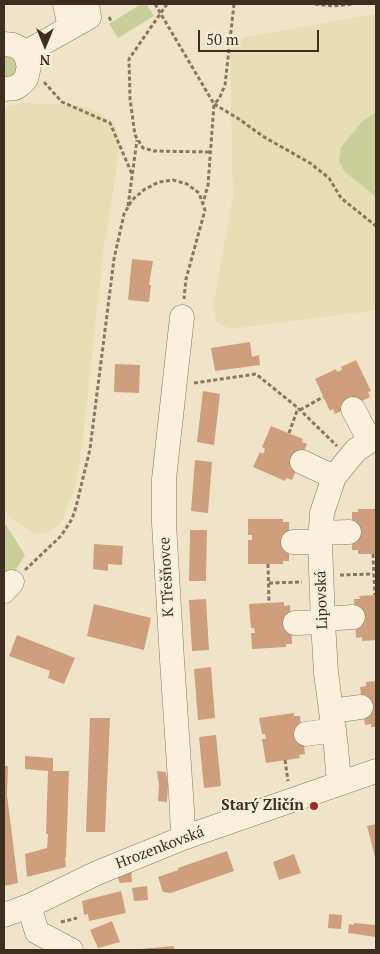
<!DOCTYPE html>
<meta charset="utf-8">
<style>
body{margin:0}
#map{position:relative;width:380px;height:954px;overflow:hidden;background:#f0e4c8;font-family:"PT Serif",serif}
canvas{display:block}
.frame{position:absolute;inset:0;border:5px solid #3d2e20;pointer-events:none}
.north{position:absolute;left:20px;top:20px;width:50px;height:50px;-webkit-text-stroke:4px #f7eed8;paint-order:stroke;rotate:180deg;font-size:14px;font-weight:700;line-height:20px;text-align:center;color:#3d2e20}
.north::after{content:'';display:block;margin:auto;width:18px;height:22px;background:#3d2e20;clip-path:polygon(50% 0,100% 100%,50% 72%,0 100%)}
.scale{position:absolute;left:198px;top:30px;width:121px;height:22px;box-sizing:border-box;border:2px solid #3d2e20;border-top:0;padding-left:6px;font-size:15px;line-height:18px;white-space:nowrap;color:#3d2e20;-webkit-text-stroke:4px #f7eed8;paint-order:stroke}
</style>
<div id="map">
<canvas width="380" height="954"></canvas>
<div class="frame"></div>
<div class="north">N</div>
<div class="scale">50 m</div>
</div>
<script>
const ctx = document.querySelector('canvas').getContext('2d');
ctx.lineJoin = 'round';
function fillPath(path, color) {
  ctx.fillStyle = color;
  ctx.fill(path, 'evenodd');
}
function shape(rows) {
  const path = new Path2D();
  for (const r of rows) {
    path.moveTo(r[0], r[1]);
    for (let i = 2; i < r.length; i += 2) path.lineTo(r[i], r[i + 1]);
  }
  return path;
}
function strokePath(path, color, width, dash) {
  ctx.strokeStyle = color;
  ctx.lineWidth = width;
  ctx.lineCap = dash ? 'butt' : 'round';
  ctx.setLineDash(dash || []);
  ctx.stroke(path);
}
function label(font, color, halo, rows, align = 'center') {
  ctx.font = font + ' "PT Serif",serif';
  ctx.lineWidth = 4;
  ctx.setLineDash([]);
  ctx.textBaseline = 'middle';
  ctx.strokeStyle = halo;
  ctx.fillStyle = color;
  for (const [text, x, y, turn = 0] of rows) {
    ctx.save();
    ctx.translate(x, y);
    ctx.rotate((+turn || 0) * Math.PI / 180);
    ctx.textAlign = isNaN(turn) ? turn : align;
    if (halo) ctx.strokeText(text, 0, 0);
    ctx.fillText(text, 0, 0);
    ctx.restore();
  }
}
const farmland = shape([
 [376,14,376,112,363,121,345,172,376,197,376,310,231,329,217,323,213,307,233,196,230,57,233,43,245,37],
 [23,103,71,105,88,107,107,117,116,126,120,144,109,220,104,245,82,448,75,487,62,521,54,529,45,533,36,535,13,520,4,510,4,107]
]);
const green = shape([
 [141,4,146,4,154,16,118,38,109,24],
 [6,54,17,60,18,73,4,80,4,55],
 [376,112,376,197,345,172,339,162,341,147,363,121],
 [4,522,25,555,11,577,4,582]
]);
const building = shape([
 [132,259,153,261,149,285,151,285,149,302,128,300],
 [250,342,252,357,259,355,260,365,215,371,211,348],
 [356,360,371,391,368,392,370,397,335,414,333,409,330,411,315,379,336,369,337,372,342,370,341,367],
 [115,364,140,365,139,393,114,392],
 [203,391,220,394,214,445,197,442],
 [271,426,303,439,302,442,307,444,292,480,286,478,285,481,253,467,260,452,263,454,265,449,262,447],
 [195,460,212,462,208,513,191,511],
 [358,509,376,509,376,554,358,554,358,550,352,550,352,512,358,512],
 [248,519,283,519,283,522,289,522,289,561,283,561,283,564,248,564,248,540,252,540,252,535,248,535],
 [190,530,207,530,206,581,189,581],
 [94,544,123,546,122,565,108,564,108,571,93,569],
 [376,595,376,640,362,641,362,637,356,638,354,599,360,599,359,596],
 [206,599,209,650,192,651,189,600],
 [284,602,284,606,290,605,292,644,286,644,286,647,252,649,251,633,255,633,254,628,251,628,249,604],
 [94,604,151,618,144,650,87,636],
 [17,635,75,658,64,684,48,678,50,671,9,656],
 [211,667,215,718,198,720,194,669],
 [376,681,376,727,371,727,371,724,365,725,360,687,366,686,366,682],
 [294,713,294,716,300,716,305,754,299,755,300,758,266,763,262,739,266,739,265,734,262,734,259,718],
 [90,718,110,718,105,832,86,832],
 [216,735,221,786,204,788,199,737],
 [25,756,53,758,53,771,69,771,66,857,65,857,66,867,27,877,25,854,47,848,48,834,46,834,48,771,25,769],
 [4,766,8,766,7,795,18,883,4,886],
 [157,771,166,772,168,786,167,802,158,801,159,786],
 [376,824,376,861,367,826],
 [227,851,234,871,171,893,163,892,158,877,178,870,178,868],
 [294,854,301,873,279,880,273,862],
 [131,867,132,882,120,883,116,874],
 [147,886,148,900,134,901,132,888],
 [121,891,126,913,89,921,88,914,84,915,82,901],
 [329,914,342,915,341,929,328,928],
 [112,921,120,942,98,948,90,930],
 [354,923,376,925,376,937,348,933,349,924,354,925],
 [174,946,174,950,141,950,141,949]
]);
const path = shape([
 [155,4,214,104,208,185,203,203],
 [167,4,129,59,130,99,135,135,143,148,154,151,211,152],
 [234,4,225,85,219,99,214,104,239,119,264,137,310,163,329,178,341,198,376,226],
 [315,4,333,6,353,4],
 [109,17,112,23],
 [44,82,62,102,110,123,132,174],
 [128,206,137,140],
 [194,383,256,374,298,408,337,446],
 [300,410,323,397],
 [289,433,298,408],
 [373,554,375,595],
 [268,564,269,603],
 [25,570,61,536,72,519,76,507,90,449,114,259,124,214,132,200,145,189,159,182,173,180,187,184,199,193,205,210,186,279,184,299],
 [340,575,373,574],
 [269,583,302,582],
 [285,760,288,781],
 [61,922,77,918]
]);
const minor = shape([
 [65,4,70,28],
 [4,44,13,45,19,48,25,53,29,66,26,79,21,84,15,88,4,89],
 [25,53,89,17,87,4],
 [182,317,164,479,164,523,172,660,182,810,183,838],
 [353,409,370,441],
 [302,462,334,477],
 [320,533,349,532],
 [293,542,320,542],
 [4,591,12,582],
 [323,619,353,617],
 [295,623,323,622],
 [331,711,361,707],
 [306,734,334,730],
 [339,784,336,747,326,673,323,622,320,542,322,513,334,477,356,450,376,437],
 [29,906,37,932,71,950],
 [4,915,29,906,97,873,183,838,376,771]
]);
const markers = [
 [314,806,5,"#9e2a2b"]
];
const streetNames = [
 ["K Třešňovce",167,577,-93],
 ["Lipovská",322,600,-92],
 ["Hrozenkovská",160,848,-21]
];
const poiNames = [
 ["Starý Zličín",304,806]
];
fillPath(farmland, '#e6deb5');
fillPath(green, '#c9cf9b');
fillPath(building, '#cf9f7d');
strokePath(minor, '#8d765c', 25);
strokePath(path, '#8d765c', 3, [4, 2.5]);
strokePath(minor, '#faf1dc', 24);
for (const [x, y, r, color] of markers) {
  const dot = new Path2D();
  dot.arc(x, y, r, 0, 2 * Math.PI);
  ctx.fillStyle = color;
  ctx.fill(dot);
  strokePath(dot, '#f7eed8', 2);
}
label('15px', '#3d2e20', '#f7eed8', streetNames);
label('bold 15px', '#3d2e20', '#f7eed8', poiNames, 'right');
</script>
